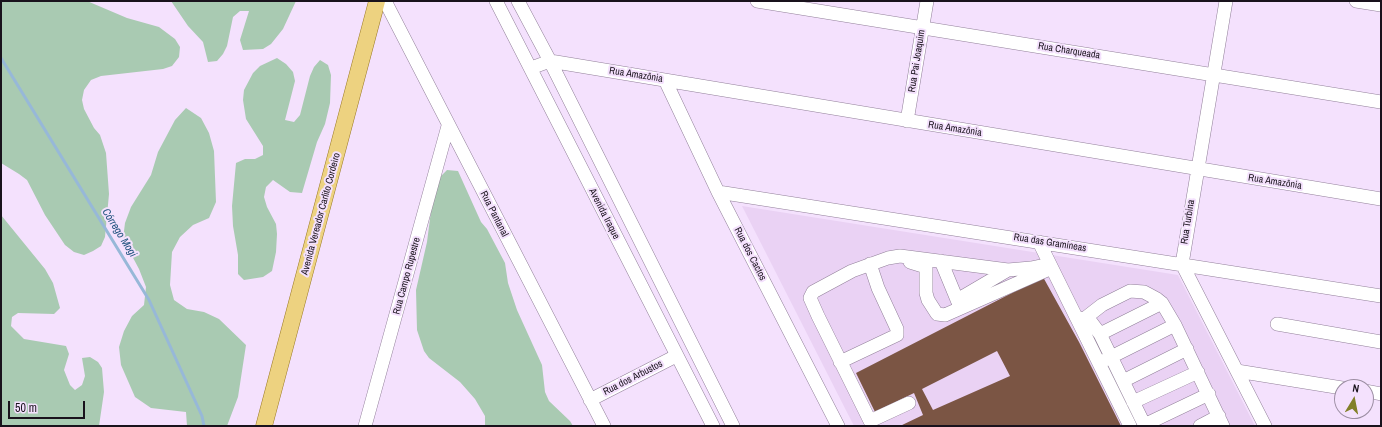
<!DOCTYPE html>
<meta charset="utf-8">
<style>
body{margin:0}
#map{position:relative;width:1382px;height:427px;overflow:hidden;background:#f4e1fd;font-family:"Archivo Narrow",sans-serif}
canvas{display:block}
.frame{position:absolute;inset:0;border:2px solid #19121c;pointer-events:none}
.north{position:absolute;left:1334px;top:379px;width:40px;height:40px;box-sizing:border-box;background:#f4e1fd;border:1px solid #9c8ea3;border-radius:50%;rotate:10deg;font-size:11px;font-weight:700;line-height:16px;text-align:center;color:#19121c}
.north::after{content:'';display:block;margin:auto;width:14px;height:18px;background:#828029;clip-path:polygon(50% 0,100% 100%,50% 72%,0 100%)}
.scale{position:absolute;left:8px;top:401px;width:77px;height:18px;box-sizing:border-box;border:2px solid #19121c;border-top:0;padding-left:5px;font-size:12px;line-height:14px;white-space:nowrap;color:#19121c;-webkit-text-stroke:3px #f4e1fd;paint-order:stroke}
</style>
<div id="map">
<canvas width="1382" height="427"></canvas>
<div class="frame"></div>
<div class="north">N</div>
<div class="scale">50 m</div>
</div>
<script>
const ctx = document.querySelector('canvas').getContext('2d');
ctx.lineJoin = 'round';
function fillPath(path, color) {
  ctx.fillStyle = color;
  ctx.fill(path, 'evenodd');
}
function shape(rows) {
  const path = new Path2D();
  for (const r of rows) {
    path.moveTo(r[0], r[1]);
    for (let i = 2; i < r.length; i += 2) path.lineTo(r[i], r[i + 1]);
  }
  return path;
}
function strokePath(path, color, width, dash) {
  ctx.strokeStyle = color;
  ctx.lineWidth = width;
  ctx.lineCap = dash ? 'butt' : 'round';
  ctx.setLineDash(dash || []);
  ctx.stroke(path);
}
function label(font, color, halo, rows, align = 'center') {
  ctx.font = font + ' "Archivo Narrow",sans-serif';
  ctx.lineWidth = 4;
  ctx.setLineDash([]);
  ctx.textBaseline = 'middle';
  ctx.strokeStyle = halo;
  ctx.fillStyle = color;
  for (const [text, x, y, turn = 0] of rows) {
    ctx.save();
    ctx.translate(x, y);
    ctx.rotate((+turn || 0) * Math.PI / 180);
    ctx.textAlign = isNaN(turn) ? turn : align;
    if (halo) ctx.strokeText(text, 0, 0);
    ctx.fillText(text, 0, 0);
    ctx.restore();
  }
}
const built = shape([
 [742,206,1178,275,1255,426,854,426]
]);
const green = shape([
 [1,1,87,1,127,18,159,27,175,39,180,47,179,57,172,66,163,69,101,76,91,80,84,90,82,100,84,109,94,128,100,135,106,153,109,194,105,237,101,246,93,251,84,255,74,252,65,245,45,215,27,180,19,174,1,163],
 [171,1,296,1,283,29,271,44,263,49,243,50,240,40,249,11,240,11,233,17,227,46,223,54,217,61,208,62,203,42,188,26],
 [277,58,286,64,293,72,295,81,285,120,294,122,300,115,310,76,314,67,320,60,328,65,331,75,330,103,325,124,317,142,302,193,290,192,273,180,266,187,264,197,267,207,276,224,277,234,276,252,272,271,263,277,244,280,238,274,238,255,233,226,232,206,236,163,245,159,255,159,263,155,263,146,246,119,243,100,244,90,253,73,260,66],
 [186,108,201,118,209,133,214,151,216,202,209,218,193,225,180,237,172,252,170,285,174,300,187,309,204,312,219,319,246,345,238,397,227,426,187,426,186,412,151,408,135,397,121,365,119,347,124,331,132,316,144,305,146,287,139,269,123,239,125,223,131,207,151,175,158,152,175,120],
 [447,170,458,171,481,222,487,229,505,263,508,283,517,310,542,365,545,392,549,401,570,421,573,426,485,426,485,416,475,399,460,382,429,358,424,351,417,330,416,290,427,242,432,203,441,176],
 [1,215,45,269,53,283,60,308,54,314,18,313,12,317,11,326,24,339,66,346,69,354,64,370,70,385,75,390,82,385,85,376,82,358,90,357,98,362,102,368,104,392,99,426,1,426]
]);
const stream = shape([
 [1,58,149,300,202,416,204,426]
]);
const building = shape([
 [1043,277,1079,342,1121,426,900,426,923,415,914,393,875,412,856,373],
 [997,351,1010,376,933,410,922,389]
]);
const minor = shape([
 [385,1,604,426],
 [496,1,713,426],
 [518,1,550,61,733,426],
 [757,1,1381,102],
 [1226,1,1182,264,1265,426],
 [1356,1,1381,5],
 [531,68,550,61,1381,199],
 [665,80,718,192,838,426],
 [907,121,927,1],
 [718,192,1381,296],
 [1039,242,1130,426],
 [941,261,960,307],
 [910,262,926,267,926,293,928,300,937,314,945,315,1047,270],
 [957,300,1008,270],
 [1076,317,1091,322,1100,334,1145,426],
 [1084,319,1102,305,1130,291,1144,292,1157,299,1162,303,1175,325,1223,426],
 [1277,324,1381,342],
 [1100,334,1162,303],
 [1103,361,1175,325],
 [840,362,897,335,897,329,878,288,870,264],
 [1237,371,1342,388],
 [1123,381,1187,349],
 [1366,391,1381,394],
 [590,400,676,356],
 [1133,402,1198,372],
 [909,403,870,421,818,316,810,298,813,292,852,271,888,258,900,256,1008,270,1031,268,1050,264],
 [1144,425,1209,394],
 [365,426,448,126],
 [1200,426,1219,416]
]);
const major = shape([
 [264,426,377,1]
]);
const streetNames = [
 ["Rua Charqueada",1069,51,9],
 ["Rua Pai Joaquim",917,61,-81],
 ["Rua Amazônia",636,75,9],
 ["Rua Amazônia",955,129,9],
 ["Rua Amazônia",1275,182,9],
 ["Avenida Vereador Carlito Cordeiro",321,214,-75],
 ["Rua Pantanal",494,214,63],
 ["Avenida Iraque",604,214,63],
 ["Rua Turbina",1188,222,-81],
 ["Rua das Gramíneas",1050,243,9],
 ["Rua dos Cactos",750,254,63],
 ["Rua Campo Rupestre",407,276,-75],
 ["Rua dos Arbustos",633,378,-27]
];
const waterNames = [
 ["Córrego Mogi",119,233,58]
];
fillPath(built, '#ead2f4');
fillPath(green, '#a9cab2');
strokePath(stream, '#97b8d8', 3);
fillPath(building, '#7b5544');
strokePath(minor, '#92809a', 14);
strokePath(major, '#9b7b26', 17);
strokePath(minor, '#fff', 13);
strokePath(major, '#edd280', 16);
label('10px', '#19121c', '#f4e1fd', streetNames);
label('italic 11px', '#265782', '#f4e1fd', waterNames);
</script>
